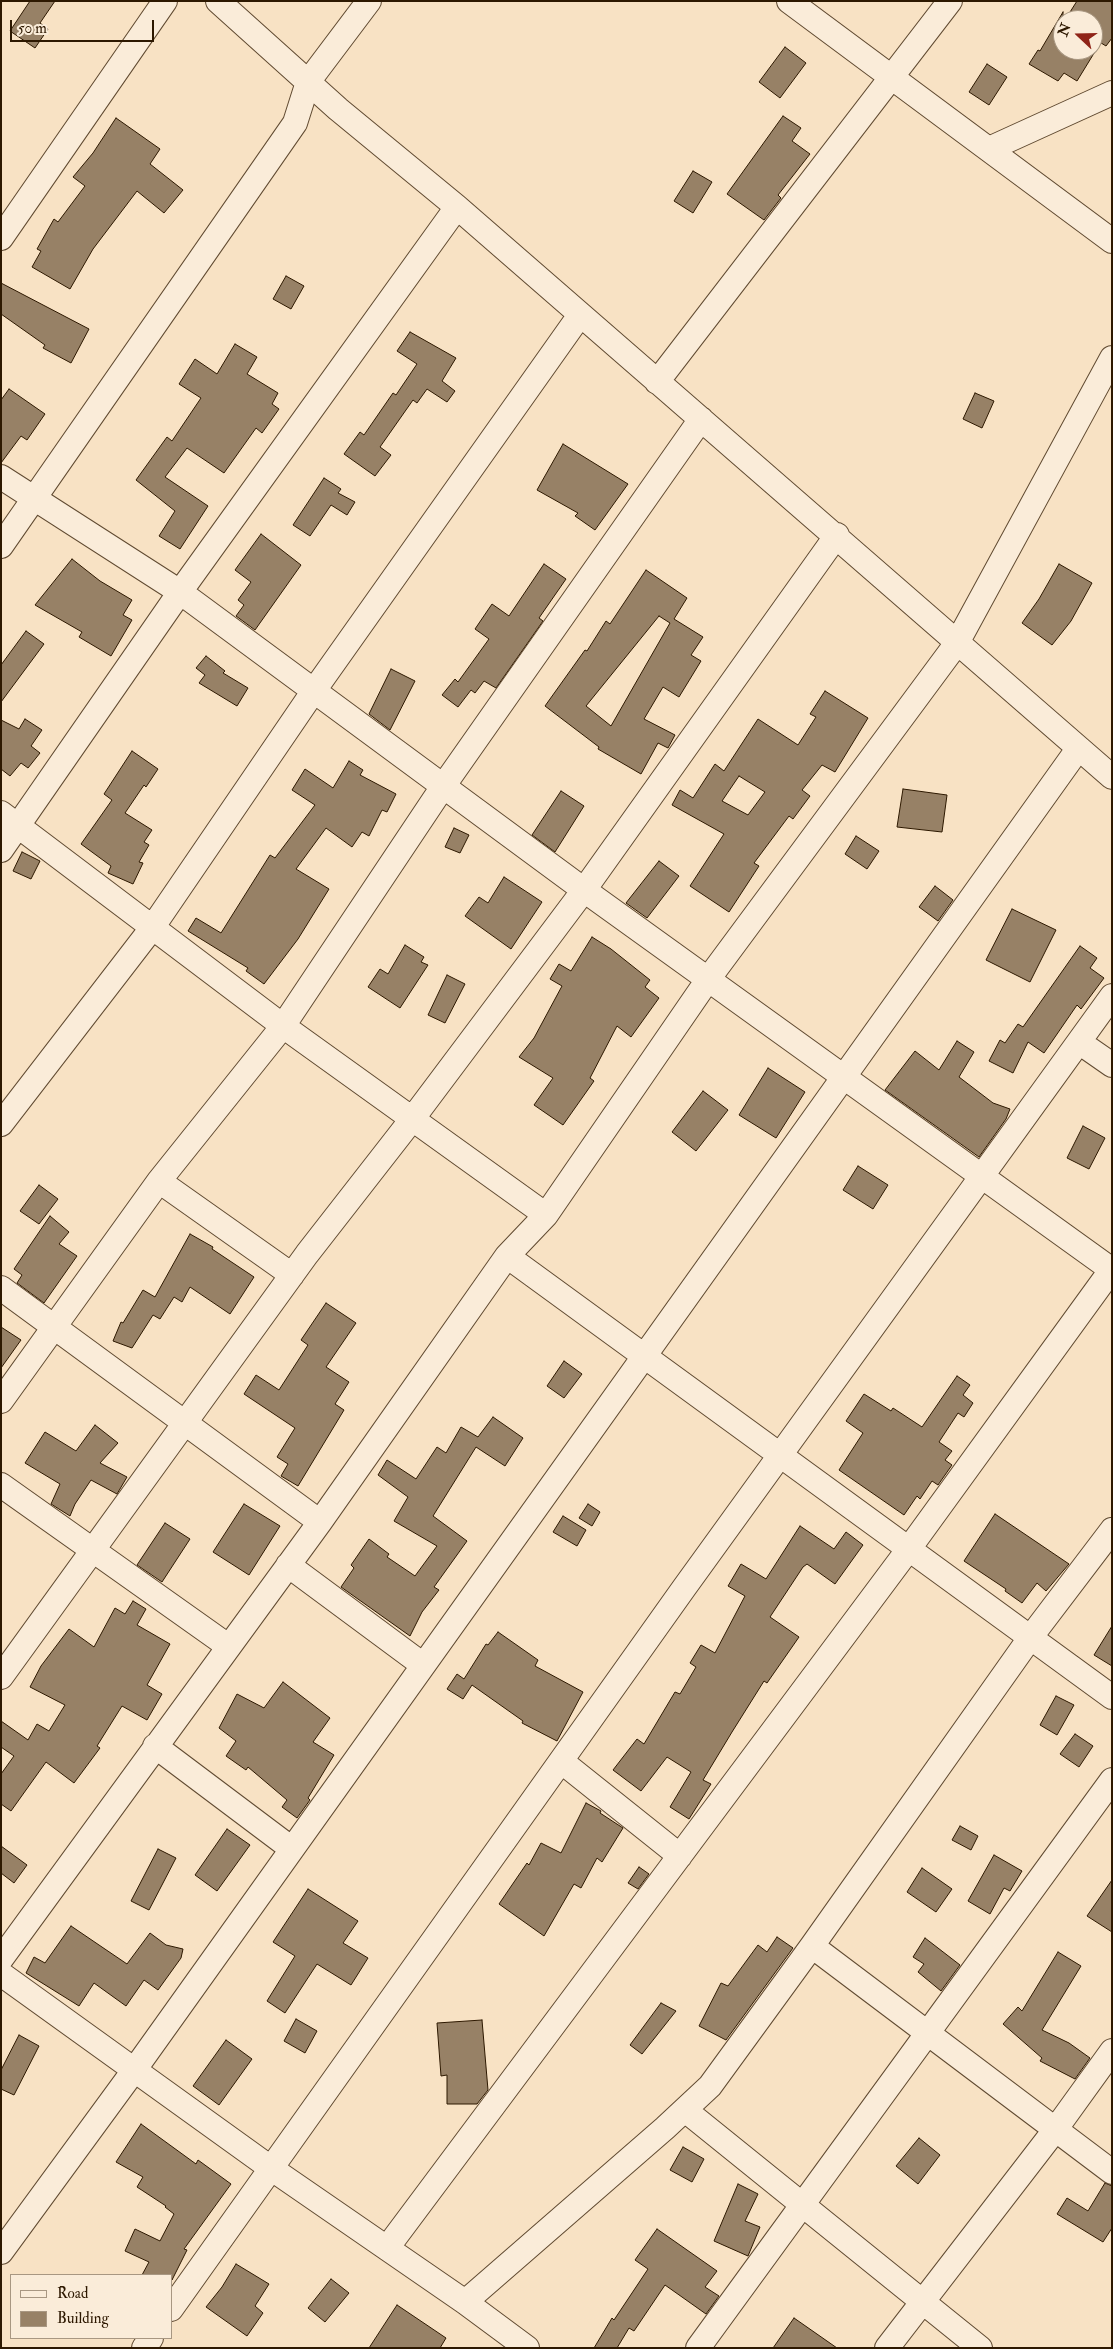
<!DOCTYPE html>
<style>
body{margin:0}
#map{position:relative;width:1113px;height:2349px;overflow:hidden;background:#f8e2c4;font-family:"IM FELL Double Pica",serif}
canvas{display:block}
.frame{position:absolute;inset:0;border:2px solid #2d1800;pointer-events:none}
.legend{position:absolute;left:10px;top:2274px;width:162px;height:65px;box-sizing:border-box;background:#faecd9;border:1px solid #a89782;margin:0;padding:6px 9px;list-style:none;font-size:15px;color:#2d1800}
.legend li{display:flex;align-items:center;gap:10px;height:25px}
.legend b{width:25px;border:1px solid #a89782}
.north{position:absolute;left:1053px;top:10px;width:50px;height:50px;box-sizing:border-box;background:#faecd9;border:1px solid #a89782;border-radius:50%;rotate:291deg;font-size:14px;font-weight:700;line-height:20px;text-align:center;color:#2d1800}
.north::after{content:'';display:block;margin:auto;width:18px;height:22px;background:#8f2418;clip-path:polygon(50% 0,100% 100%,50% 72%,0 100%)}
.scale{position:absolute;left:10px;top:20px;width:144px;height:22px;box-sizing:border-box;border:2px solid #2d1800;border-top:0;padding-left:6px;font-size:15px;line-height:18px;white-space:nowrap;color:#2d1800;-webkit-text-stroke:4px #faecd9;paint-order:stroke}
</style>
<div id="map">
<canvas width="1113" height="2349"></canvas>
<div class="frame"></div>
<ul class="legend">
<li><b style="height:6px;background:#faecd9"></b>Road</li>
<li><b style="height:14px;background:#978166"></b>Building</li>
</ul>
<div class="north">N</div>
<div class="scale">50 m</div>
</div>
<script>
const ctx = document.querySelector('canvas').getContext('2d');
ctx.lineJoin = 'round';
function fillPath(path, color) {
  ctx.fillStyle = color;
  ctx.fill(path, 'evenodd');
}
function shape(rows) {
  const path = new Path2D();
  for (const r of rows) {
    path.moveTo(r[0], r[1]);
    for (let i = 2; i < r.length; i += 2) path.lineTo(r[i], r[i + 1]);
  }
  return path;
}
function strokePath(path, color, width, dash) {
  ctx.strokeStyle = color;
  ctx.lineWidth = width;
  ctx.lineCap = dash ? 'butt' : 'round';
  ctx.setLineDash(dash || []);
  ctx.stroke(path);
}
const building = shape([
 [30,1,55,1,40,23,48,29,35,48,10,31,30,1],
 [1077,1,1112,1,1112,38,1106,46,1093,38,1093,20,1065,20,1077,1],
 [1063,12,1063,50,1096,50,1077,81,1064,73,1058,81,1029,64,1038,50,1040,51,1063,12],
 [785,47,806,63,780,98,759,82,785,47],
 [987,64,1007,77,989,105,969,92,987,64],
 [783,116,801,128,792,141,810,154,778,195,781,198,764,220,727,194,783,116],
 [116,118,160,149,150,164,183,190,164,213,137,191,93,249,70,289,32,267,41,251,37,249,54,219,58,222,85,186,73,177,93,153,116,118],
 [693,171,712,182,693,213,674,201,693,171],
 [286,276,304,286,291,309,273,299,286,276],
 [1,283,89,329,71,363,43,348,45,345,1,314,1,283],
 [410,332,456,358,442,381,455,391,447,402,427,389,417,403,413,400,380,447,391,455,375,476,344,454,360,432,364,435,393,393,396,395,417,364,397,351,410,332],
 [235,344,257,357,247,374,278,393,272,404,279,409,262,433,256,428,224,473,187,448,165,477,208,506,180,549,159,536,175,511,136,480,167,437,172,441,201,398,179,384,195,359,217,374,235,344],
 [9,389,45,414,27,440,21,436,1,463,1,400,9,389],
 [975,393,994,401,982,428,963,419,975,393],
 [563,444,628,484,595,530,575,516,578,513,537,490,563,444],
 [324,478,341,489,338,493,355,502,347,515,331,505,310,536,293,525,324,478],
 [261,534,301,565,255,630,236,616,244,605,238,600,251,582,235,570,261,534],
 [72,559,100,581,132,600,123,615,132,620,111,656,79,637,82,632,35,605,72,559],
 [544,564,566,579,539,618,543,621,496,688,484,681,475,693,471,690,458,707,442,695,455,679,458,682,489,639,475,629,492,604,509,616,544,564],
 [1059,564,1092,583,1071,621,1052,645,1022,623,1039,599,1059,564],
 [646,570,687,598,674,619,703,637,691,655,701,661,679,697,663,687,644,719,675,735,668,748,658,743,641,774,598,749,599,747,545,706,585,650,587,651,606,621,610,624,646,570],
 [659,616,670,623,611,726,586,706,659,616],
 [26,631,44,644,1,702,1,665,26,631],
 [206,656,225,671,223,673,248,688,237,706,199,683,205,675,196,668,206,656],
 [391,669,415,681,390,730,369,714,391,669],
 [825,691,868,718,835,772,822,765,802,790,810,796,793,819,789,816,754,863,759,866,729,912,690,886,724,834,672,805,680,790,693,798,715,764,724,771,758,719,798,745,816,717,810,714,825,691],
 [739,776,765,792,748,815,722,801,739,776],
 [25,719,42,730,31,746,40,753,28,768,21,763,10,776,1,769,1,720,19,729,25,719],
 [132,751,158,769,146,787,144,785,125,813,152,830,144,842,149,845,139,862,143,863,133,884,108,873,111,866,81,844,112,800,104,794,132,751],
 [349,761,363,770,360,775,396,794,387,812,382,810,369,836,362,832,352,847,326,828,296,869,329,889,298,939,264,984,246,971,248,968,188,931,196,918,221,933,270,855,275,858,315,805,292,790,305,769,333,788,349,761],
 [903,789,947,795,942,832,897,827,903,789],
 [561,791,584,806,555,852,532,835,561,791],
 [454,828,469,835,460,853,445,847,454,828],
 [856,836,879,851,867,869,845,854,856,836],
 [22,852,40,861,31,879,13,871,22,852],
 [659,861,679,876,647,918,626,903,659,861],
 [504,877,542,902,511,949,465,916,479,897,488,903,504,877],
 [935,886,953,900,938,921,919,907,935,886],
 [1012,909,1056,930,1030,982,986,960,1012,909],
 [592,937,611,949,650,980,645,987,659,998,631,1037,617,1026,590,1078,594,1081,563,1125,534,1105,553,1078,519,1057,534,1038,562,986,550,979,559,964,571,971,592,937],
 [405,945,424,957,421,962,428,965,400,1008,368,987,380,969,388,974,405,945],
 [1080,946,1097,958,1090,968,1104,978,1081,1009,1077,1005,1044,1053,1028,1042,1013,1073,989,1061,1000,1040,1005,1043,1018,1024,1023,1027,1080,946],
 [447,975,465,984,445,1023,428,1015,447,975],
 [957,1041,974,1052,959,1077,993,1103,1010,1109,1006,1119,979,1157,885,1090,915,1051,939,1070,957,1041],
 [768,1068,805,1092,776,1138,739,1115,768,1068],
 [703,1091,728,1110,696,1151,672,1132,703,1091],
 [1083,1126,1105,1138,1089,1169,1067,1158,1083,1126],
 [858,1166,888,1185,873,1209,843,1190,858,1166],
 [39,1185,58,1199,39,1224,20,1211,39,1185],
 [50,1216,69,1232,59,1244,77,1256,44,1303,17,1283,22,1275,14,1269,50,1216],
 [190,1234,213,1247,212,1249,254,1277,230,1314,190,1287,182,1302,174,1297,160,1319,153,1315,132,1348,113,1341,121,1322,123,1323,143,1290,155,1297,190,1234],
 [326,1303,356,1323,326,1367,349,1382,335,1404,344,1410,298,1486,281,1476,288,1464,277,1457,295,1428,244,1394,256,1375,279,1390,308,1345,301,1340,326,1303],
 [1,1327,21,1340,1,1368,1,1327],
 [564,1361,582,1374,564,1398,547,1386,564,1361],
 [957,1376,970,1385,963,1395,973,1403,964,1417,958,1413,939,1442,952,1451,945,1460,952,1465,938,1485,932,1481,920,1499,917,1496,904,1515,839,1470,863,1433,846,1421,864,1394,891,1411,893,1408,922,1427,957,1376],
 [493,1417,523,1438,505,1466,476,1447,433,1516,467,1541,434,1587,439,1590,422,1612,410,1636,341,1587,354,1568,351,1565,369,1539,389,1554,387,1557,415,1576,437,1546,394,1521,408,1497,378,1475,387,1460,416,1479,437,1447,446,1453,461,1427,478,1437,493,1417],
 [95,1425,118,1443,100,1463,127,1477,117,1494,91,1480,75,1504,70,1516,51,1504,60,1484,25,1463,45,1432,76,1451,95,1425],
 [244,1504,280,1526,249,1575,213,1552,244,1504],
 [588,1504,600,1512,592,1526,579,1518,588,1504],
 [995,1514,1069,1564,1046,1591,1037,1583,1022,1603,1005,1591,1006,1589,964,1561,995,1514],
 [563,1516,586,1530,577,1546,553,1532,563,1516],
 [165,1523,190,1539,162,1582,137,1565,165,1523],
 [800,1526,834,1549,846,1532,863,1545,835,1584,807,1564,803,1567,770,1617,799,1637,767,1683,764,1681,732,1732,703,1780,711,1784,689,1819,670,1807,691,1772,667,1757,641,1791,613,1770,637,1739,644,1744,675,1692,680,1694,696,1667,690,1663,701,1645,715,1653,745,1596,728,1586,741,1564,766,1579,800,1526],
 [133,1601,146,1609,137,1625,170,1644,147,1685,162,1694,147,1720,122,1706,97,1746,100,1748,74,1783,46,1762,11,1811,1,1804,1,1774,14,1756,1,1747,1,1721,28,1740,37,1724,49,1731,65,1705,30,1687,41,1666,69,1629,94,1647,115,1608,125,1614,133,1601],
 [1112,1626,1112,1666,1094,1655,1112,1626],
 [498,1632,538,1660,535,1666,583,1692,557,1741,522,1723,523,1721,472,1685,463,1699,447,1689,457,1674,464,1679,486,1644,488,1645,498,1632],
 [283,1682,330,1718,313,1742,334,1755,308,1798,310,1800,297,1818,282,1807,287,1800,248,1767,246,1770,226,1756,236,1741,219,1728,237,1694,264,1708,283,1682],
 [1056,1696,1074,1705,1057,1735,1040,1725,1056,1696],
 [1075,1734,1093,1746,1079,1767,1060,1754,1075,1734],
 [586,1803,601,1811,600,1813,623,1828,602,1862,597,1858,581,1888,574,1884,544,1936,499,1904,527,1863,529,1865,541,1843,561,1853,586,1803],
 [960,1826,978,1836,971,1850,952,1840,960,1826],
 [227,1829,250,1845,217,1891,195,1875,227,1829],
 [1,1846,27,1865,14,1883,1,1873,1,1846],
 [158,1849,176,1858,149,1910,131,1901,158,1849],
 [994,1855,1022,1871,1010,1891,1004,1888,990,1914,968,1901,994,1855],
 [639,1867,649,1874,638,1889,628,1883,639,1867],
 [922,1868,952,1889,936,1912,907,1892,922,1868],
 [1112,1880,1112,1932,1087,1916,1112,1880],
 [308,1889,358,1921,343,1943,368,1958,351,1985,317,1964,285,2013,267,2001,295,1956,273,1942,308,1889],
 [71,1926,127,1964,150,1933,166,1945,183,1949,181,1958,158,1990,144,1980,126,2006,94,1983,79,2006,26,1973,34,1957,45,1963,71,1926],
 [777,1937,793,1948,726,2040,699,2026,721,1983,728,1986,758,1945,767,1952,777,1937],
 [925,1938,960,1965,941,1991,918,1972,924,1964,913,1957,925,1938],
 [1058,1952,1081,1966,1042,2030,1069,2043,1090,2058,1075,2079,1040,2061,1042,2058,1003,2024,1018,2007,1022,2011,1058,1952],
 [661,2003,676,2011,642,2054,630,2045,661,2003],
 [296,2019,317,2031,305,2053,284,2041,296,2019],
 [482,2020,488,2090,477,2104,447,2104,447,2075,441,2076,437,2023,482,2020],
 [19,2035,39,2046,14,2095,1,2089,1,2070,19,2035],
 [226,2040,252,2059,219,2105,193,2086,226,2040],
 [141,2124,196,2164,198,2160,231,2184,184,2249,187,2250,172,2280,171,2275,142,2275,149,2262,125,2251,135,2229,160,2241,174,2214,165,2207,166,2206,137,2187,143,2177,116,2162,141,2124],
 [919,2138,940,2155,918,2184,896,2166,919,2138],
 [683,2147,704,2159,692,2182,670,2170,683,2147],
 [1105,2183,1112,2186,1112,2228,1103,2242,1057,2214,1067,2198,1088,2211,1105,2183],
 [738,2184,758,2194,745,2221,760,2227,748,2256,714,2241,738,2184],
 [657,2229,717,2271,705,2287,719,2296,706,2314,665,2285,634,2331,629,2328,617,2348,594,2348,612,2318,614,2320,648,2269,635,2260,657,2229],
 [236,2264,269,2284,255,2306,263,2313,247,2336,206,2307,222,2287,236,2264],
 [331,2279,349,2293,325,2322,308,2308,331,2279],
 [397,2305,446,2338,440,2348,369,2348,397,2305],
 [794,2318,837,2348,773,2348,794,2318]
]);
const minor = shape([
 [218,1,338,109,457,207,1112,777],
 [789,1,1112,241],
 [989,149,1112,93],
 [1,238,165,1],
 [657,382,950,1],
 [1,477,180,592,584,890,1112,1270],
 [1,546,295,123,308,82,369,1],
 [1,813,283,1026,546,1215],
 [1,850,180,592,457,207],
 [1079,1042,1112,1065],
 [1,1124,152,928,313,692,580,315],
 [159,1181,292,1275],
 [507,1256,1112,1697],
 [1,1288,320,1522],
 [1,1401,159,1181,283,1026,444,785,701,419],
 [1,1485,228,1646],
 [288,1565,423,1665],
 [1,1677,307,1254,413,1118,584,890,837,535],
 [155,1746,292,1849],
 [561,1761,680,1856],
 [812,1946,1112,2172],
 [1,1959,320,1522,507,1256,546,1215,709,978,957,643,1112,358],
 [1,1974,272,2169,465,2302,527,2348],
 [685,2110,980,2348],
 [387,2248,908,1550,1112,1269],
 [1,2252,135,2069,1078,749],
 [465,2302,665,2128,710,2086,812,1946,1030,1638,1112,1530],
 [171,2309,684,1588,1112,996],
 [144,2348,151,2338],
 [698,2348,1112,1780],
 [887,2348,1055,2130,1112,2051]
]);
fillPath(building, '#978166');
strokePath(building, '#2d1800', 1);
strokePath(minor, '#604a31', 26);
strokePath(minor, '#faecd9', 24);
</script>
